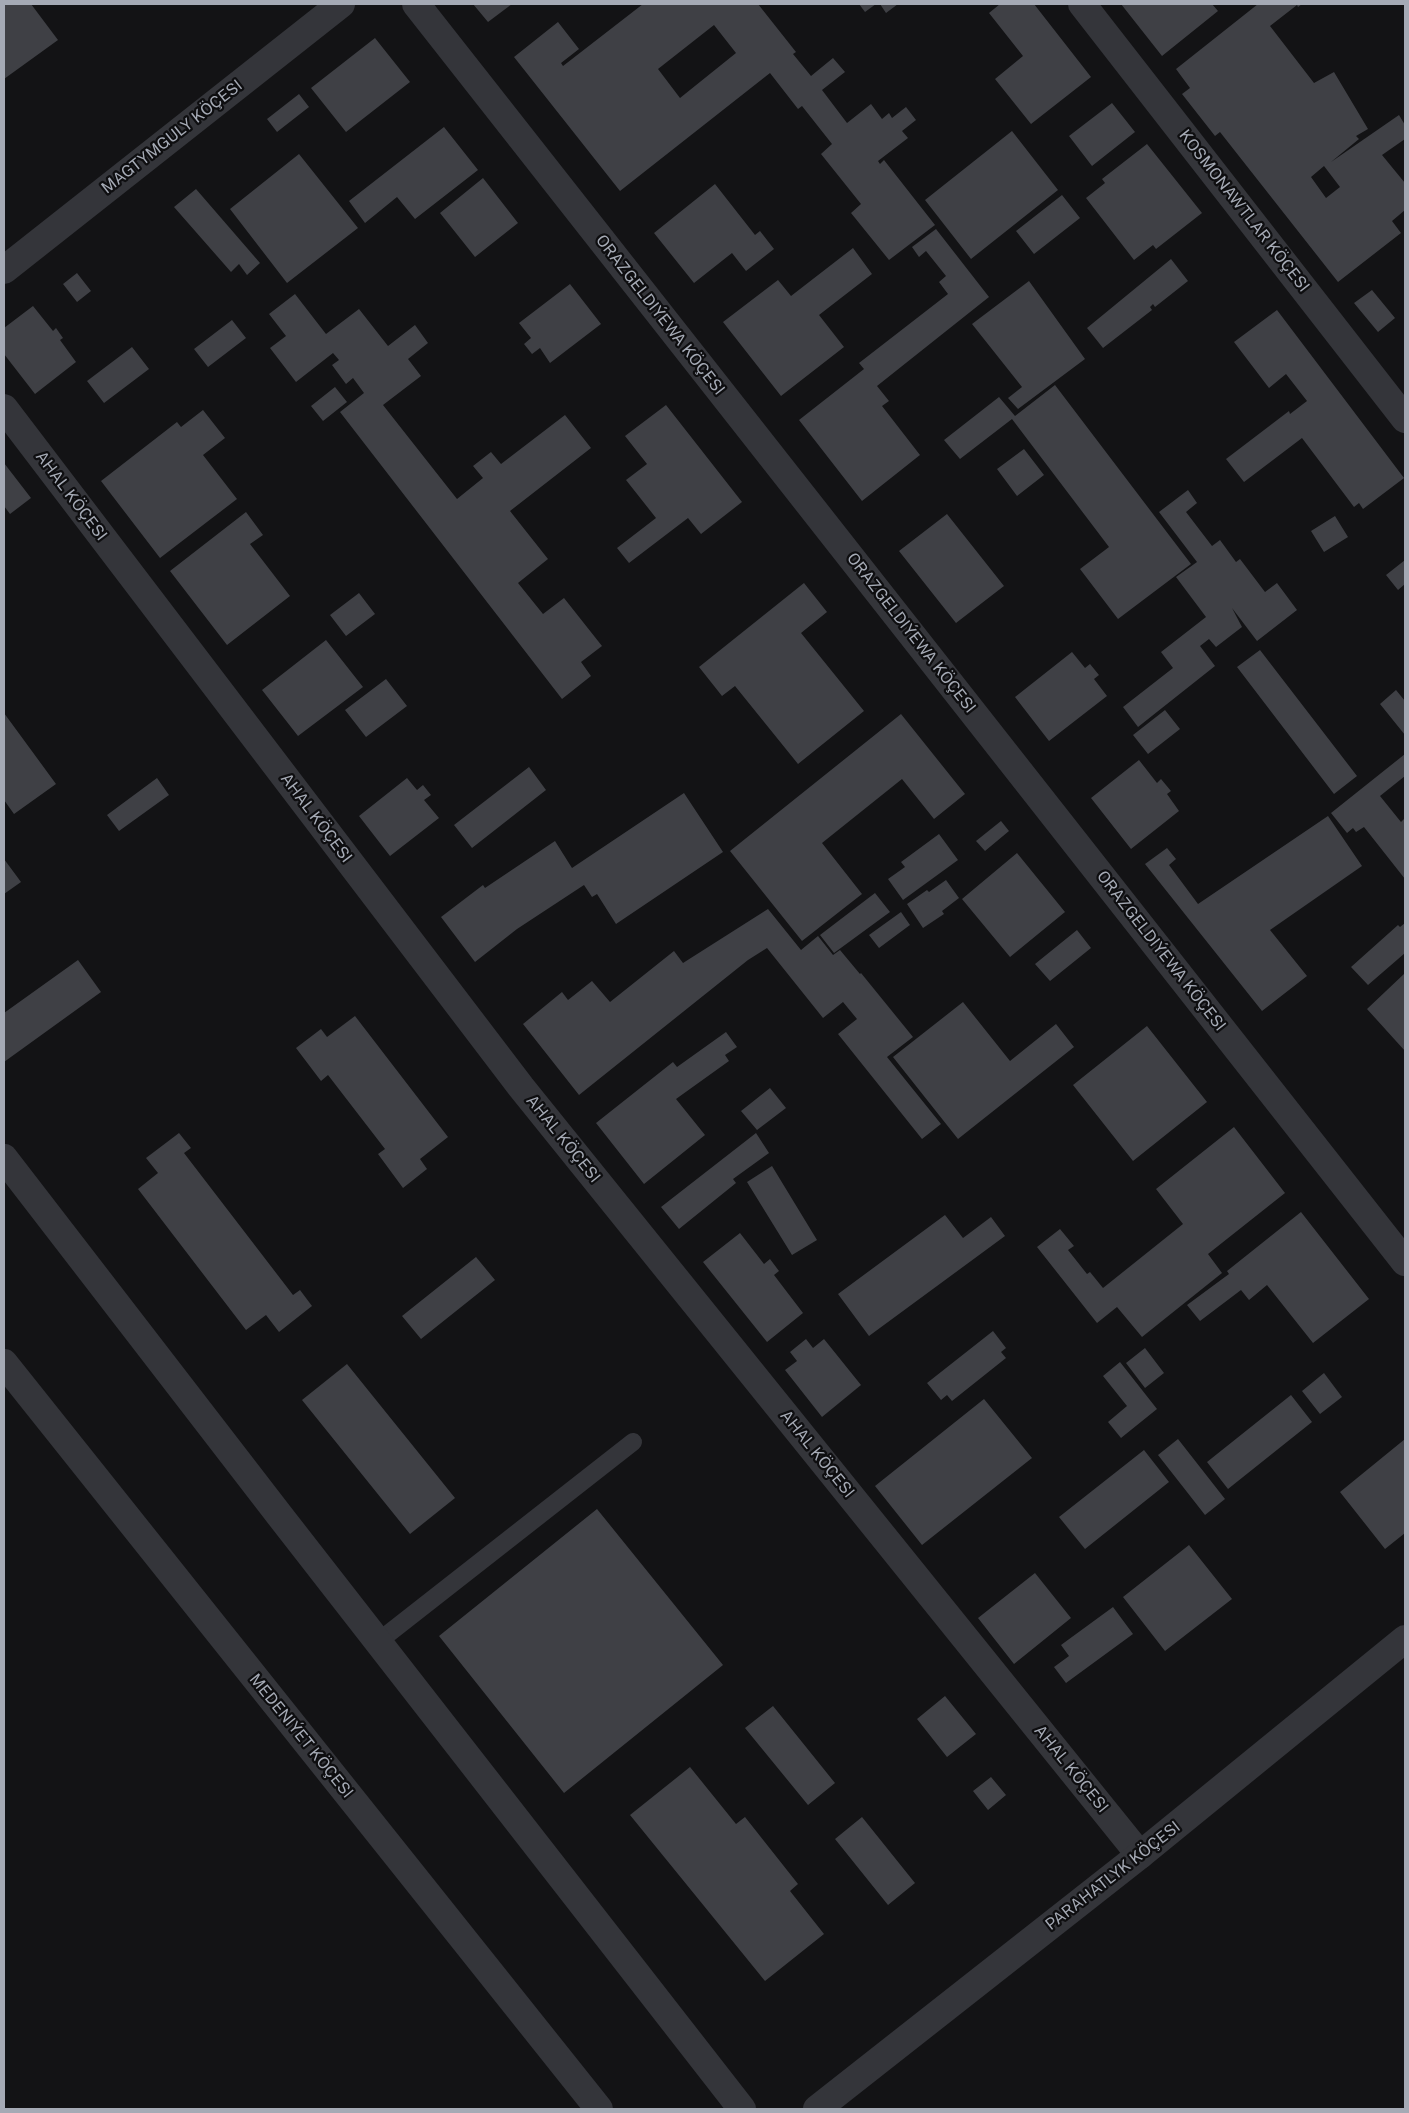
<!DOCTYPE html>
<meta charset="utf-8">
<style>
body{margin:0}
#map{position:relative;width:1409px;height:2113px;overflow:hidden;background:#131315;font-family:"Public Sans",sans-serif}
canvas{display:block}
.frame{position:absolute;inset:0;border:5px solid #a5aab5;pointer-events:none}
</style>
<div id="map">
<canvas width="1409" height="2113"></canvas>
<div class="frame"></div>
</div>
<script>
const ctx = document.querySelector('canvas').getContext('2d');
ctx.lineJoin = 'round';
function fillPath(path, color) {
  ctx.fillStyle = color;
  ctx.fill(path, 'evenodd');
}
function shape(rows) {
  const path = new Path2D();
  for (const r of rows) {
    path.moveTo(r[0], r[1]);
    for (let i = 2; i < r.length; i += 2) path.lineTo(r[i], r[i + 1]);
  }
  return path;
}
function strokePath(path, color, width, dash) {
  ctx.strokeStyle = color;
  ctx.lineWidth = width;
  ctx.lineCap = dash ? 'butt' : 'round';
  ctx.setLineDash(dash || []);
  ctx.stroke(path);
}
function label(font, color, halo, rows, align = 'center') {
  ctx.font = font + ' "Public Sans",sans-serif';
  ctx.lineWidth = 4.5;
  ctx.setLineDash([]);
  ctx.textBaseline = 'middle';
  ctx.strokeStyle = halo;
  ctx.fillStyle = color;
  for (const [text, x, y, turn = 0] of rows) {
    ctx.save();
    ctx.translate(x, y);
    ctx.rotate((+turn || 0) * Math.PI / 180);
    ctx.textAlign = isNaN(turn) ? turn : align;
    if (halo) ctx.strokeText(text, 0, 0);
    ctx.fillText(text, 0, 0);
    ctx.restore();
  }
}
const building = shape([
 [4,4,31,4,58,40,4,79],
 [473,4,512,4,488,22],
 [643,4,758,4,796,52,793,54,811,76,833,58,845,72,822,90,847,123,871,104,882,119,889,113,892,118,906,107,916,120,902,131,908,138,878,161,880,164,884,160,935,225,889,260,851,213,861,204,821,154,832,144,802,106,798,109,770,73,620,191,514,57,558,22,579,49,561,63,563,66],
 [714,25,736,53,680,98,658,69],
 [859,4,876,4,865,12],
 [880,4,898,4,886,13],
 [1000,4,1034,4,1091,77,1031,124,995,79,1023,56,989,13],
 [1121,4,1212,4,1218,11,1162,56],
 [1258,4,1302,4,1298,7,1297,5,1270,26,1314,83,1334,72,1368,129,1356,136,1359,139,1331,162,1399,115,1405,125,1405,139,1382,155,1405,183,1405,210,1392,221,1401,233,1338,282,1220,132,1215,136,1182,94,1190,88,1176,69],
 [1324,166,1340,187,1326,198,1311,177],
 [375,38,410,82,346,132,311,88],
 [299,94,309,107,277,132,267,119],
 [1112,103,1135,132,1092,166,1069,136],
 [444,127,478,170,415,219,397,197,365,223,349,201],
 [1012,131,1058,190,971,259,925,200],
 [1147,144,1202,213,1156,249,1153,245,1134,260,1086,198,1105,183,1102,179],
 [299,154,358,228,287,283,230,209],
 [483,178,518,223,475,257,440,213],
 [715,184,755,235,760,231,774,249,746,271,732,253,694,283,654,233],
 [196,189,260,263,247,275,239,264,231,272,174,207],
 [1062,195,1080,218,1034,254,1016,231],
 [936,229,989,297,877,386,889,401,882,406,920,455,862,501,799,420,864,369,859,363,948,294,939,282,946,276,926,251,919,257,912,247],
 [853,248,872,274,819,315,844,347,781,396,723,322,778,280,791,296],
 [1171,259,1188,281,1155,307,1153,304,1150,307,1152,310,1103,348,1087,328],
 [77,273,91,291,77,302,63,284],
 [1029,281,1085,359,1018,409,1008,398,1022,387,972,324],
 [570,284,601,324,550,363,540,348,532,354,524,344,531,338,519,323],
 [1372,290,1395,318,1378,332,1354,303],
 [295,294,326,334,359,309,388,346,415,325,428,343,408,359,421,376,383,405,457,499,483,478,473,466,491,452,501,464,565,415,591,448,510,511,548,559,518,583,543,614,564,598,602,646,581,662,591,676,562,699,340,412,364,393,353,378,346,384,332,365,339,360,333,353,296,382,270,348,286,336,269,314],
 [33,306,53,331,56,328,63,338,60,340,76,362,35,394,4,354,4,328],
 [1277,310,1404,478,1363,509,1359,503,1354,507,1302,438,1244,482,1226,459,1289,411,1290,414,1307,401,1286,374,1269,388,1234,342],
 [232,320,246,338,208,367,194,349],
 [132,347,149,369,104,403,87,381],
 [1055,385,1191,564,1118,619,1080,569,1109,547,1012,419,960,459,944,440,999,397,1015,416],
 [335,387,347,402,323,421,311,406],
 [666,405,742,502,701,534,688,518,629,563,617,548,656,518,626,480,647,464,625,436],
 [203,410,225,438,203,455,237,499,160,558,101,481,177,422,181,427],
 [1024,449,1044,475,1017,496,997,469],
 [4,463,31,498,10,514,4,506],
 [1188,490,1197,503,1186,512,1212,546,1220,540,1236,562,1240,559,1265,592,1277,583,1297,610,1257,641,1232,608,1242,627,1216,647,1209,639,1200,646,1215,666,1138,727,1123,707,1173,668,1161,652,1206,617,1176,577,1197,562,1159,512],
 [246,512,263,535,250,544,290,596,227,645,170,571],
 [947,514,1004,586,956,623,899,551],
 [1335,516,1348,537,1324,552,1311,531],
 [1405,560,1405,584,1398,590,1386,575],
 [804,583,827,612,801,633,864,711,798,764,735,686,722,696,699,667],
 [359,593,375,614,346,636,330,615],
 [326,640,363,687,298,736,262,690],
 [1260,650,1357,776,1334,794,1237,667],
 [1072,652,1085,668,1090,664,1099,675,1094,679,1107,696,1049,741,1015,697],
 [386,679,407,706,366,737,345,710],
 [1396,690,1405,701,1405,735,1380,704],
 [1165,710,1180,729,1148,754,1133,735],
 [4,713,56,784,14,814,4,800],
 [901,714,965,794,934,819,902,779,822,843,862,894,802,941,730,851],
 [1405,754,1405,776,1380,796,1401,822,1405,818,1405,879,1364,827,1356,832,1353,828,1347,833,1331,813],
 [1139,760,1157,783,1161,779,1171,791,1167,794,1179,811,1131,849,1091,798],
 [529,767,546,790,472,848,454,825],
 [157,778,169,795,119,831,107,815],
 [407,778,417,790,423,785,431,795,424,800,439,818,390,856,359,816],
 [684,793,723,852,616,924,597,894,592,897,584,885,517,929,475,962,441,917,483,885,485,888,555,841,572,868],
 [1328,816,1362,866,1270,930,1307,976,1262,1011,1145,864,1167,848,1176,859,1169,865,1198,904],
 [1001,821,1009,831,985,851,976,841],
 [939,834,958,860,903,900,888,879,905,867,901,862],
 [1017,853,1065,912,1010,957,962,899],
 [4,859,21,882,4,894],
 [946,880,959,898,942,911,944,914,923,928,907,904,927,890,929,892],
 [875,893,890,912,834,953,820,935],
 [768,909,801,950,818,936,833,955,840,950,860,974,861,973,913,1037,887,1057,941,1124,922,1139,838,1034,857,1019,843,1002,823,1018,767,948,748,960,579,1095,523,1024,562,992,568,1000,592,981,610,1002,674,951,683,963],
 [901,912,910,925,879,948,869,935],
 [1405,923,1405,953,1368,985,1351,967,1398,925,1400,927],
 [1077,930,1091,948,1050,981,1035,964],
 [78,960,101,992,4,1062,4,1013],
 [1405,973,1405,1051,1367,1009],
 [963,1002,1010,1061,1056,1024,1074,1047,958,1139,893,1057],
 [355,1016,448,1137,420,1159,427,1169,403,1188,378,1154,385,1149,328,1075,321,1081,296,1048,321,1029,327,1037],
 [1147,1026,1207,1102,1133,1161,1073,1085],
 [726,1032,737,1047,725,1055,729,1061,676,1099,705,1135,644,1184,596,1123,673,1062,677,1067],
 [770,1088,786,1108,757,1130,741,1111],
 [1234,1127,1285,1193,1208,1254,1222,1273,1142,1337,1117,1307,1097,1323,1037,1247,1060,1229,1074,1246,1068,1250,1087,1274,1090,1272,1103,1288,1183,1224,1156,1189],
 [179,1133,191,1148,184,1153,293,1295,300,1290,312,1306,279,1332,266,1315,246,1330,138,1189,158,1173,146,1158],
 [756,1133,769,1153,733,1179,736,1183,679,1229,661,1207],
 [772,1166,817,1240,792,1255,747,1182],
 [1301,1212,1369,1299,1313,1343,1267,1285,1249,1300,1241,1290,1200,1321,1187,1305,1229,1274,1227,1271],
 [945,1215,963,1238,991,1217,1005,1236,869,1336,838,1294],
 [740,1233,764,1264,770,1259,779,1271,774,1275,803,1313,767,1342,703,1262],
 [476,1257,495,1280,421,1339,402,1316],
 [993,1331,1006,1348,1001,1352,1006,1358,952,1401,947,1395,941,1400,927,1383],
 [806,1339,813,1348,824,1339,861,1385,822,1417,785,1370,797,1361,790,1352],
 [1145,1348,1164,1373,1145,1388,1126,1363],
 [1120,1362,1157,1409,1121,1438,1108,1422,1127,1406,1103,1376],
 [347,1364,455,1498,410,1534,302,1400],
 [1324,1373,1342,1397,1320,1414,1302,1391],
 [1291,1395,1312,1422,1228,1489,1207,1462],
 [984,1399,1032,1458,922,1545,875,1486],
 [1178,1439,1225,1499,1205,1515,1158,1455],
 [1405,1439,1405,1533,1385,1549,1340,1492],
 [1144,1450,1169,1482,1085,1549,1059,1517],
 [597,1509,723,1665,564,1793,439,1636],
 [1189,1545,1232,1599,1165,1651,1123,1597],
 [1035,1573,1071,1618,1014,1664,978,1618],
 [1113,1607,1133,1634,1066,1683,1054,1667,1069,1656,1061,1645],
 [945,1696,976,1734,947,1757,917,1719],
 [773,1706,835,1783,808,1805,745,1728],
 [690,1767,736,1824,745,1817,798,1884,790,1891,824,1934,765,1981,630,1815],
 [991,1777,1006,1795,988,1810,973,1791],
 [862,1817,915,1883,888,1905,835,1839]
]);
const service = shape([
 [379,1641,633,1442]
]);
const minor = shape([
 [416,4,1405,1262],
 [1082,4,1405,419],
 [4,270,341,4],
 [4,408,521,1087,1140,1855],
 [4,1158,280,1516,742,2109],
 [4,1363,599,2109]
]);
const tertiary = shape([
 [817,2109,1140,1855,1405,1639]
]);
const streetNames = [
 ["MAGTYMGULY KÖÇESI",172,137,-38],
 ["KOSMONAWTLAR KÖÇESI",1244,211,52],
 ["ORAZGELDIÝEWA KÖÇESI",660,315,52],
 ["AHAL KÖÇESI",71,496,53],
 ["ORAZGELDIÝEWA KÖÇESI",911,633,52],
 ["AHAL KÖÇESI",316,818,53],
 ["ORAZGELDIÝEWA KÖÇESI",1161,951,52],
 ["AHAL KÖÇESI",563,1139,51],
 ["AHAL KÖÇESI",817,1454,51],
 ["MEDENIÝET KÖÇESI",301,1736,51],
 ["AHAL KÖÇESI",1071,1769,51],
 ["PARAHATLYK KÖÇESI",1113,1876,-38]
];
fillPath(building, '#3f4045');
strokePath(service, '#34353a', 18);
strokePath(minor, '#34353a', 28);
strokePath(tertiary, '#34353a', 28);
label('16px', '#a5aab5', '#0e0e10', streetNames);
</script>
